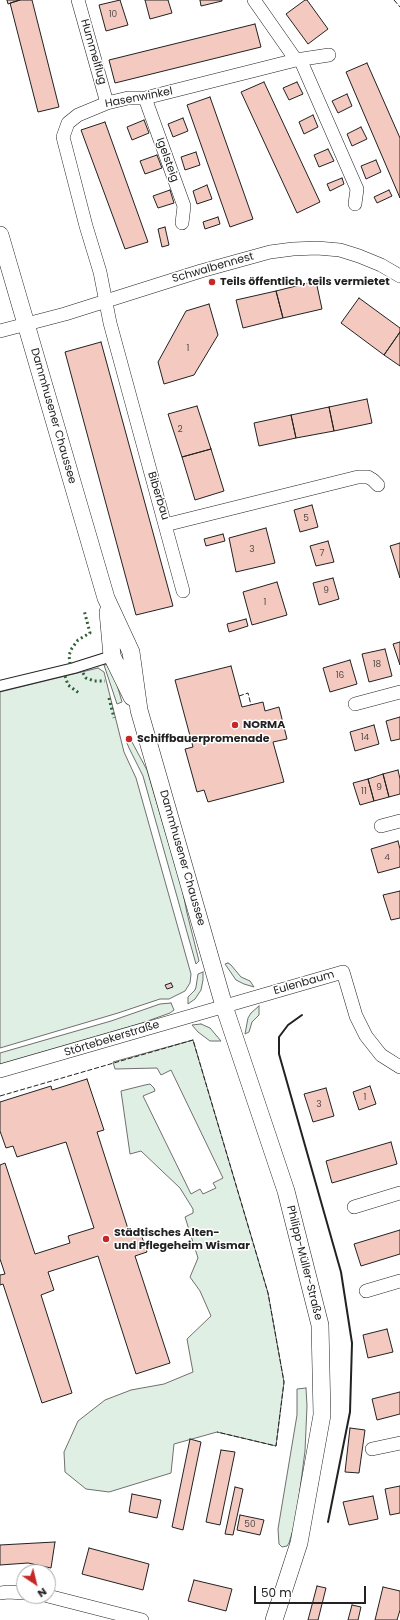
<!DOCTYPE html>
<meta charset="utf-8">
<style>
body{margin:0}
#map{position:relative;width:400px;height:1620px;overflow:hidden;background:#fff;font-family:Poppins,sans-serif}
canvas{display:block}
.north{position:absolute;left:16px;top:1564px;width:40px;height:40px;box-sizing:border-box;background:#fff;border:1px solid #a7a7a7;border-radius:50%;rotate:145deg;font-size:11px;font-weight:700;line-height:16px;text-align:center;color:#222}
.north::after{content:'';display:block;margin:auto;width:14px;height:18px;background:#c62828;clip-path:polygon(50% 0,100% 100%,50% 72%,0 100%)}
.scale{position:absolute;left:254px;top:1586px;width:112px;height:18px;box-sizing:border-box;border:2px solid #222;border-top:0;padding-left:5px;font-size:12px;line-height:14px;white-space:nowrap;color:#222;-webkit-text-stroke:3px #fff;paint-order:stroke}
</style>
<div id="map">
<canvas width="400" height="1620"></canvas>
<div class="north">N</div>
<div class="scale">50 m</div>
</div>
<script>
const ctx = document.querySelector('canvas').getContext('2d');
ctx.lineJoin = 'round';
function fillPath(path, color) {
  ctx.fillStyle = color;
  ctx.fill(path, 'evenodd');
}
function shape(rows) {
  const path = new Path2D();
  for (const r of rows) {
    path.moveTo(r[0], r[1]);
    for (let i = 2; i < r.length; i += 2) path.lineTo(r[i], r[i + 1]);
  }
  return path;
}
function strokePath(path, color, width, dash) {
  ctx.strokeStyle = color;
  ctx.lineWidth = width;
  ctx.lineCap = dash ? 'butt' : 'round';
  ctx.setLineDash(dash || []);
  ctx.stroke(path);
}
function label(font, color, halo, rows, align = 'center') {
  ctx.font = font + ' Poppins,sans-serif';
  ctx.lineWidth = 3;
  ctx.setLineDash([]);
  ctx.textBaseline = 'middle';
  ctx.strokeStyle = halo;
  ctx.fillStyle = color;
  for (const [text, x, y, turn = 0] of rows) {
    ctx.save();
    ctx.translate(x, y);
    ctx.rotate((+turn || 0) * Math.PI / 180);
    ctx.textAlign = isNaN(turn) ? turn : align;
    if (halo) ctx.strokeText(text, 0, 0);
    ctx.fillText(text, 0, 0);
    ctx.restore();
  }
}
const green = shape([
 [111,664,122,702,117,704,104,665,111,664],
 [98,668,104,672,124,752,136,778,191,974,190,983,185,991,169,999,160,999,118,1013,0,1048,0,692,98,668],
 [130,741,132,742,147,770,182,888,187,913,199,961,196,964,143,776,129,748,127,743,130,741],
 [228,963,231,965,241,977,250,981,254,987,244,984,236,980,225,964,228,963],
 [203,972,203,980,201,990,195,999,188,1004,188,997,195,990,196,987,198,974,203,972],
 [171,1003,174,1010,170,1013,142,1023,0,1064,0,1053,111,1021,160,1004,171,1003],
 [259,1006,259,1015,252,1022,249,1032,245,1034,248,1018,251,1013,259,1006],
 [201,1024,210,1028,221,1041,210,1041,198,1032,192,1025,201,1024],
 [193,1040,268,1293,284,1382,276,1446,217,1432,174,1444,171,1473,109,1492,86,1489,65,1472,64,1452,78,1421,105,1400,131,1390,164,1384,193,1372,187,1339,211,1316,200,1291,190,1277,198,1258,185,1217,193,1213,193,1209,180,1188,141,1151,130,1154,121,1091,145,1085,150,1084,154,1088,155,1091,143,1096,191,1194,200,1189,203,1194,216,1188,213,1183,223,1178,171,1070,161,1075,157,1068,115,1069,113,1062,193,1040],
 [306,1388,307,1406,305,1451,296,1520,289,1543,287,1546,282,1547,279,1544,278,1529,297,1415,297,1389,306,1388]
]);
const building = shape([
 [7,0,20,0,8,4,7,0],
 [20,0,32,0,59,107,38,112,10,3,20,0],
 [120,0,128,25,106,31,99,5,120,0],
 [145,0,168,0,172,13,150,19,145,0],
 [200,0,222,0,222,1,201,6,200,0],
 [305,0,307,0,328,29,308,44,286,14,305,0],
 [255,24,261,47,115,83,109,60,255,24],
 [367,63,400,138,400,198,346,72,367,63],
 [264,82,320,202,297,213,241,92,264,82],
 [297,82,303,94,289,100,283,88,297,82],
 [347,94,352,106,338,113,332,101,347,94],
 [210,97,253,219,230,227,187,105,210,97],
 [313,115,318,127,304,134,299,122,313,115],
 [183,118,188,131,173,137,168,124,183,118],
 [144,120,149,133,132,140,127,127,144,120],
 [105,122,148,242,125,249,81,130,105,122],
 [361,127,367,139,352,146,347,134,361,127],
 [328,149,334,161,319,167,314,155,328,149],
 [196,152,200,165,185,170,181,157,196,152],
 [157,155,162,168,145,174,140,161,157,155],
 [376,160,381,172,366,179,361,166,376,160],
 [342,178,344,184,330,191,327,184,342,178],
 [207,185,212,199,197,204,193,191,207,185],
 [170,190,174,203,158,208,153,196,170,190],
 [389,190,392,196,377,203,374,197,389,190],
 [218,217,220,224,205,229,203,222,218,217],
 [165,227,169,245,162,247,158,229,165,227],
 [316,281,322,309,283,318,276,291,316,281],
 [276,291,283,318,243,328,236,300,276,291],
 [359,298,400,328,400,332,384,355,341,323,359,298],
 [209,304,218,335,194,375,164,384,158,362,186,311,209,304],
 [400,332,400,366,384,355,400,332],
 [101,342,173,606,136,615,65,352,101,342],
 [367,399,372,423,334,431,329,407,367,399],
 [197,406,211,449,182,457,168,414,197,406],
 [329,407,334,431,296,438,291,415,329,407],
 [291,415,296,438,259,446,254,423,291,415],
 [211,449,224,491,195,500,182,457,211,449],
 [312,505,318,527,300,532,294,510,312,505],
 [266,528,275,563,236,572,229,538,266,528],
 [223,534,225,541,206,546,204,539,223,534],
 [328,541,334,562,316,566,310,546,328,541],
 [400,543,400,578,390,546,400,543],
 [333,578,339,599,319,605,313,583,333,578],
 [277,582,287,615,252,625,243,592,277,582],
 [246,619,248,626,229,632,227,624,246,619],
 [400,642,400,665,393,644,400,642],
 [385,649,392,676,369,682,362,654,385,649],
 [350,660,357,684,330,692,323,668,350,660],
 [231,666,242,707,263,702,265,711,279,707,287,739,273,742,284,782,208,802,204,790,197,792,185,749,193,747,175,680,231,666],
 [400,717,400,739,391,741,386,721,400,717],
 [374,725,379,744,355,751,350,732,374,725],
 [398,770,400,779,400,794,389,797,383,774,398,770],
 [383,774,389,797,374,801,368,779,383,774],
 [368,779,374,801,360,805,353,783,368,779],
 [398,841,400,849,400,867,378,873,371,849,398,841],
 [400,891,400,918,391,920,383,895,400,891],
 [171,983,173,987,167,989,165,985,171,983],
 [87,1079,104,1130,97,1132,129,1232,139,1228,147,1252,135,1256,170,1363,136,1374,98,1256,48,1272,54,1290,41,1295,72,1393,42,1403,3,1284,0,1285,0,1275,5,1274,0,1259,0,1165,5,1163,35,1254,70,1243,68,1236,94,1228,66,1142,17,1157,13,1146,6,1148,0,1131,0,1102,51,1086,52,1090,87,1079],
 [370,1086,376,1104,359,1110,353,1092,370,1086],
 [326,1088,334,1116,313,1122,304,1094,326,1088],
 [391,1142,397,1164,332,1183,326,1161,391,1142],
 [400,1230,400,1254,361,1266,354,1244,400,1230],
 [387,1329,393,1352,368,1358,363,1335,387,1329],
 [400,1392,400,1414,377,1420,372,1399,400,1392],
 [350,1428,365,1430,359,1473,345,1472,350,1428],
 [190,1439,201,1442,183,1530,172,1527,190,1439],
 [221,1450,235,1452,220,1525,206,1522,221,1450],
 [400,1486,400,1513,390,1515,385,1489,400,1486],
 [235,1487,243,1489,233,1535,225,1534,235,1487],
 [132,1494,161,1500,157,1518,129,1512,132,1494],
 [373,1496,378,1519,349,1525,343,1502,373,1496],
 [240,1515,264,1520,260,1535,237,1530,240,1515],
 [55,1542,51,1568,28,1563,0,1565,0,1545,55,1542],
 [89,1548,149,1564,143,1590,82,1574,89,1548],
 [194,1580,232,1589,226,1611,188,1601,194,1580],
 [317,1586,326,1588,318,1620,308,1620,317,1586],
 [383,1587,400,1591,400,1610,397,1620,375,1620,383,1587],
 [352,1605,361,1607,358,1620,348,1620,352,1605]
]);
const pedestrian = shape([
 [0,686,74,668,112,656]
]);
const minor = shape([
 [78,0,107,103],
 [254,0,296,60],
 [329,55,296,60,145,98,128,98,107,103,78,115,68,123,63,137,86,226,100,272,110,323,165,525,358,477,368,477,373,480,378,485],
 [300,59,357,189,355,204],
 [145,98,184,206,182,223],
 [0,331,65,314,201,271,270,252,293,249,317,248,340,250,359,256,381,265,400,276],
 [165,525,183,591],
 [355,704,400,692],
 [381,826,400,821],
 [0,1071,343,972,356,1016,366,1036,381,1055,400,1067],
 [354,1207,400,1193],
 [366,1291,400,1281],
 [372,1449,400,1443],
 [0,1593,8,1592,24,1593],
 [48,1596,142,1620]
]);
const tertiary = shape([
 [0,235,106,598,131,652,139,710,224,1006,286,1191,320,1325,322,1415,299,1543,274,1620],
 [108,612,112,656,132,697]
]);
const hedge = shape([
 [70,664,69,655,72,648,78,640,90,633,84,610],
 [83,673,86,678,94,681,105,681],
 [65,676,68,685,79,693],
 [109,698,114,718]
]);
const fence = shape([
 [394,0,400,7],
 [239,696,248,693,251,705],
 [0,1096,193,1040,268,1293,284,1382,276,1446,217,1432]
]);
const wall = shape([
 [302,1015,288,1025,279,1037,279,1054,341,1272,352,1343,350,1412,328,1522]
]);
const markers = [
 [212,282,4,"#c62828"],
 [235,725,4,"#c62828"],
 [129,739,4,"#c62828"],
 [106,1239,4,"#c62828"]
];
const numberNames = [
 ["10",113,15],
 ["1",188,349],
 ["2",180,430],
 ["5",306,519],
 ["3",252,550],
 ["7",322,554],
 ["9",326,591],
 ["1",265,603],
 ["18",377,665],
 ["16",340,676],
 ["14",365,738],
 ["9",379,788],
 ["11",364,792],
 ["4",387,858],
 ["1",365,1098],
 ["3",319,1105],
 ["50",250,1525]
];
const streetNames = [
 ["Hummelflug",93,52,74],
 ["Hasenwinkel",139,98,-11],
 ["Igelsteig",167,160,70],
 ["Schwalbennest",213,268,-16],
 ["Dammhusener Chaussee",53,416,74],
 ["Biberbau",158,496,73],
 ["Dammhusener Chaussee",182,858,74],
 ["Eulenbaum",304,983,-16],
 ["Störtebekerstraße",112,1039,-17],
 ["Philipp-Müller-Straße",304,1263,76]
];
const poiNames = [
 ["Teils öffentlich, teils vermietet",220,282],
 ["NORMA",243,725],
 ["Schiffbauerpromenade",137,739],
 ["Städtisches Alten-",114,1233],
 ["und Pflegeheim Wismar",114,1246]
];
fillPath(green, '#e0efe3');
strokePath(green, '#6f6f6f', 1);
fillPath(building, '#f3c9c0');
strokePath(building, '#222', 1);
strokePath(pedestrian, '#222', 12);
strokePath(minor, '#222', 14);
strokePath(tertiary, '#222', 18);
strokePath(pedestrian, '#fff', 10);
strokePath(minor, '#fff', 13);
strokePath(tertiary, '#fff', 17);
strokePath(hedge, '#2f5e38', 3, [2, 3]);
strokePath(fence, '#222', 1, [5, 2]);
strokePath(wall, '#222', 2);
for (const [x, y, r, color] of markers) {
  const dot = new Path2D();
  dot.arc(x, y, r, 0, 2 * Math.PI);
  ctx.fillStyle = color;
  ctx.fill(dot);
  strokePath(dot, '#fff', 1.5);
}
label('9px', '#564c4a', null, numberNames);
label('11px', '#222', '#fff', streetNames);
label('bold 11px', '#222', '#fff', poiNames, 'left');
</script>
